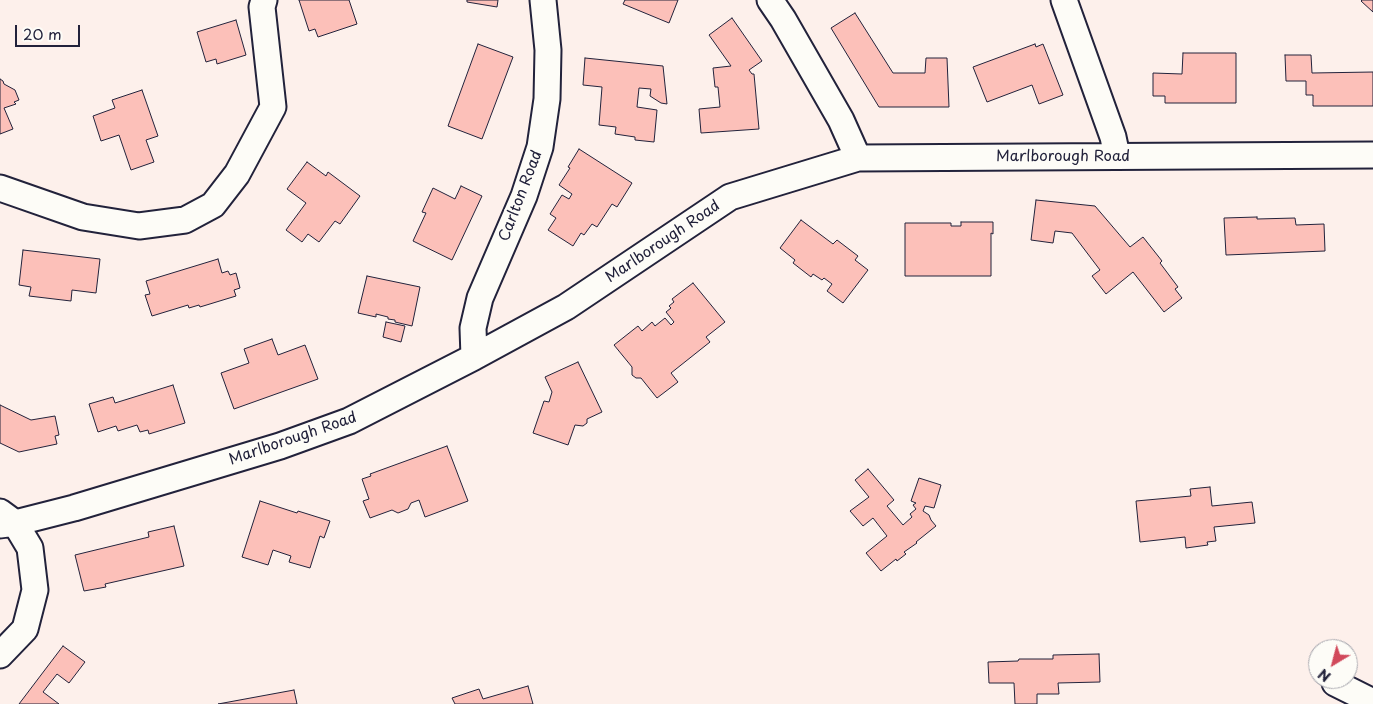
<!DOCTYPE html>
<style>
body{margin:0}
#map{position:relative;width:1373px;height:704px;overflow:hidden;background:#fdf0eb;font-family:"Playpen Sans",sans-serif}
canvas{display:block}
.north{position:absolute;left:1308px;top:639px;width:50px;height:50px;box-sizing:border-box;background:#fdfcf7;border:1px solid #a5a5ac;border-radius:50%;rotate:217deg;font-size:14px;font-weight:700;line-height:20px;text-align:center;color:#22223b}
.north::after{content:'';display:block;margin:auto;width:18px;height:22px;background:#d1495b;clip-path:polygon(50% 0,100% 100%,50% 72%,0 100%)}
.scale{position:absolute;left:15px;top:25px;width:65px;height:22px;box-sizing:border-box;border:2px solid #22223b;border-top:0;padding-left:6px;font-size:15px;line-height:18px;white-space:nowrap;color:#22223b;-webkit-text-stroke:4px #fdfcf7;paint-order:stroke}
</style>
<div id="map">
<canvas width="1373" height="704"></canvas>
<div class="north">N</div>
<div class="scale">20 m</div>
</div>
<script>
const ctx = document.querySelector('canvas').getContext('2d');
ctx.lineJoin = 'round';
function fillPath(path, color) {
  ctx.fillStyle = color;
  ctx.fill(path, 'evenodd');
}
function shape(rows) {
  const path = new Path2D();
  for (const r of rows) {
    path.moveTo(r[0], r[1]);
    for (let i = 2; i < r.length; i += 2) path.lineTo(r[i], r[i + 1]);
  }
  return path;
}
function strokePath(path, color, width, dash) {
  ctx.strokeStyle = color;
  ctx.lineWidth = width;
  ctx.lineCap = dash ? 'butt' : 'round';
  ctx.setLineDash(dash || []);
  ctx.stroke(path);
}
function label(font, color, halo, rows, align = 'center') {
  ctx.font = font + ' "Playpen Sans",sans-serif';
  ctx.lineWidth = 4.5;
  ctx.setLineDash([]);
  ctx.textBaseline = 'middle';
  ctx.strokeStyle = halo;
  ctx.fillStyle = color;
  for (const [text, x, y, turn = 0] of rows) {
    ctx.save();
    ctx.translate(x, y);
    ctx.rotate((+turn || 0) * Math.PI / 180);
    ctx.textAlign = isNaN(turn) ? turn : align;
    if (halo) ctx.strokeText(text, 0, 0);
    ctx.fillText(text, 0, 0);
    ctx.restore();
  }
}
const building = shape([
 [299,0,349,0,357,24,318,37,315,29,309,31,299,0],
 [467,0,498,0,497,7,467,2,467,0],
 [625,0,678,0,669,23,623,4,625,0],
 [1362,0,1373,0,1373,12,1361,1,1362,0],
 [855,13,893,73,925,73,926,58,947,58,949,107,879,107,831,28,855,13],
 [732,18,762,61,749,70,752,74,754,74,759,129,701,133,699,109,720,107,718,87,715,87,713,68,731,66,709,35,732,18],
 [236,20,246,55,217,64,216,59,206,62,197,32,236,20],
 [478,44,513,57,482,139,448,126,478,44],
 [1035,44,1036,47,1043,44,1063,95,1039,104,1032,85,987,102,973,67,1035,44],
 [1183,53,1236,53,1236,103,1165,103,1165,96,1153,96,1153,73,1182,74,1183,53],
 [1285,55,1311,55,1312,73,1373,72,1373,106,1313,106,1313,95,1306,95,1306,81,1286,81,1285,55],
 [585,58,663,66,667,104,661,103,650,96,651,89,639,88,637,107,657,110,654,142,635,140,635,137,615,134,616,127,599,125,602,87,583,85,585,58],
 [0,79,3,81,4,84,15,90,19,100,14,102,16,104,4,108,13,129,0,134,0,79],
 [142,90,158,136,146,140,154,162,131,170,119,135,101,141,93,116,115,108,112,100,142,90],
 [579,149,632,183,617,207,612,204,597,227,592,224,584,235,581,233,573,246,548,230,556,218,550,214,562,195,569,199,572,194,559,185,570,168,568,167,579,149],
 [307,162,326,176,328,172,360,196,340,224,335,221,319,242,308,234,302,242,286,230,306,203,287,189,307,162],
 [461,186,482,196,452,260,413,241,426,213,422,212,433,188,455,199,461,186],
 [1036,200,1095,206,1130,247,1143,237,1162,261,1160,263,1178,287,1175,289,1182,298,1164,312,1133,272,1106,294,1092,276,1100,270,1072,233,1055,231,1053,243,1031,240,1036,200],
 [1257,217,1257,219,1295,218,1296,225,1324,224,1325,251,1226,255,1224,218,1257,217],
 [801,220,833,244,837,240,858,256,855,260,868,270,843,303,827,291,832,284,824,278,822,280,813,274,811,277,793,263,795,260,780,248,801,220],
 [961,222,993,222,993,234,991,233,991,276,905,276,905,223,951,223,951,226,961,226,961,222],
 [23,250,100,259,96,293,72,290,71,301,29,296,31,287,19,285,23,250],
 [218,259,222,273,228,271,230,275,236,273,240,288,234,290,236,296,200,307,199,305,189,308,188,305,152,316,145,295,150,294,146,281,218,259],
 [367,276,420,287,412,326,395,322,395,320,388,319,388,317,376,314,376,317,358,313,367,276],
 [693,283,725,322,706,337,710,342,671,373,678,382,657,398,641,378,636,378,632,375,632,367,614,345,638,326,642,331,652,322,655,326,665,318,671,325,674,322,666,312,671,308,669,306,674,302,672,299,693,283],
 [386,322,405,326,401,342,383,337,386,322],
 [272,339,278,355,305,345,318,379,234,409,221,373,249,363,244,349,272,339],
 [578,362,602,412,587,419,587,423,583,426,575,425,568,445,533,433,544,401,549,402,552,392,545,377,578,362],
 [173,385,185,423,149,434,148,430,140,432,137,425,118,431,116,426,98,432,89,404,113,397,115,403,173,385],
 [0,405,31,420,55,416,59,435,55,436,57,444,19,452,0,443,0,405],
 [447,446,468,501,425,517,419,500,411,503,408,509,398,513,392,510,370,518,363,501,369,499,362,479,371,476,370,474,447,446],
 [868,469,894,500,887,506,903,525,912,517,910,514,916,509,913,505,916,503,911,501,919,478,941,485,934,508,925,506,923,511,929,515,931,520,936,526,916,542,917,543,904,552,906,554,897,561,896,559,881,571,866,553,887,536,873,518,863,526,850,511,869,497,855,480,868,469],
 [1210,487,1212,506,1252,502,1255,523,1214,527,1216,541,1207,542,1208,545,1186,548,1185,537,1140,542,1136,501,1191,496,1190,489,1210,487],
 [260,501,297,513,298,511,330,521,324,538,320,536,310,568,289,562,291,556,273,550,268,565,242,557,260,501],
 [174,526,184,566,105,584,106,587,84,591,75,555,149,537,148,532,174,526],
 [63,646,85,662,69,683,57,674,43,692,59,704,19,704,63,646],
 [1099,654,1100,682,1058,683,1059,694,1037,694,1037,704,1015,704,1014,683,989,683,988,662,1018,661,1019,659,1053,659,1053,655,1099,654],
 [528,686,533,704,455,704,452,698,479,689,483,699,528,686],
 [294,690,297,704,218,704,294,690]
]);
const street = shape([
 [770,0,783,19,841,120,858,158],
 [1064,0,1113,137,1117,156],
 [0,188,83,217,139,226,185,220,213,205,237,174,273,107,262,7,264,0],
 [474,357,473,328,480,298,524,196,540,147,547,99,548,50,543,0],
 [0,512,15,523,74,508,280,446,349,421,474,357,566,307,730,197,858,158,1373,155],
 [0,655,25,629,35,590,30,548,15,523,0,525],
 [1335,683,1373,702]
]);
const streetNames = [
 ["Marlborough Road",1063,157],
 ["Carlton Road",521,196,-69],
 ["Marlborough Road",663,242,-34],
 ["Marlborough Road",293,439,-19]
];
fillPath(building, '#fcc0b9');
strokePath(building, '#22223b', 1);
strokePath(street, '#22223b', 29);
strokePath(street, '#fdfcf7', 25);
label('15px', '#22223b', '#fdfcf7', streetNames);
</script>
